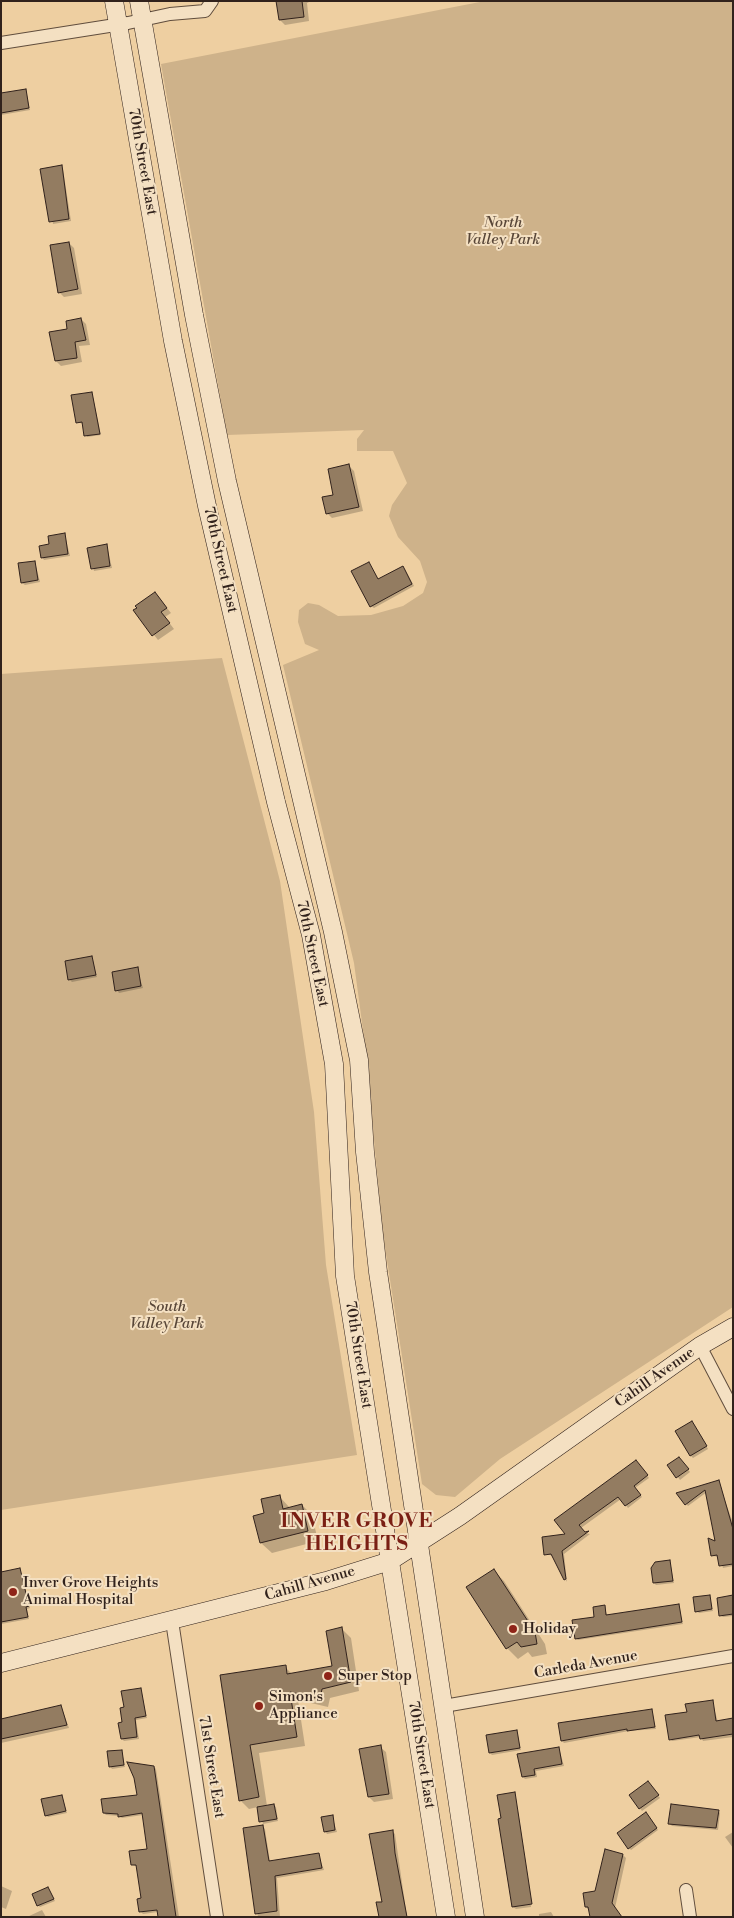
<!DOCTYPE html>
<style>
body{margin:0}
#map{position:relative;width:734px;height:1918px;overflow:hidden;background:#eecfa1;font-family:"Libre Bodoni",serif}
canvas{display:block}
.frame{position:absolute;inset:0;border:2px solid #31221c;pointer-events:none}
</style>
<div id="map">
<canvas width="734" height="1918"></canvas>
<div class="frame"></div>
</div>
<script>
const ctx = document.querySelector('canvas').getContext('2d');
ctx.lineJoin = 'round';
function fillPath(path, color) {
  ctx.fillStyle = color;
  ctx.fill(path, 'evenodd');
}
function shape(rows) {
  const path = new Path2D();
  for (const r of rows) {
    path.moveTo(r[0], r[1]);
    for (let i = 2; i < r.length; i += 2) path.lineTo(r[i], r[i + 1]);
  }
  return path;
}
function strokePath(path, color, width, dash) {
  ctx.strokeStyle = color;
  ctx.lineWidth = width;
  ctx.lineCap = dash ? 'butt' : 'round';
  ctx.setLineDash(dash || []);
  ctx.stroke(path);
}
function label(font, color, halo, rows, align = 'center') {
  ctx.font = font + ' "Libre Bodoni",serif';
  ctx.lineWidth = 4;
  ctx.setLineDash([]);
  ctx.textBaseline = 'middle';
  ctx.strokeStyle = halo;
  ctx.fillStyle = color;
  for (const [text, x, y, turn = 0] of rows) {
    ctx.save();
    ctx.translate(x, y);
    ctx.rotate((+turn || 0) * Math.PI / 180);
    ctx.textAlign = isNaN(turn) ? turn : align;
    if (halo) ctx.strokeText(text, 0, 0);
    ctx.fillText(text, 0, 0);
    ctx.restore();
  }
}
const green = shape([
 [485,1,733,1,733,1307,500,1459,455,1497,436,1495,422,1484,383,1235,365,1045,354,963,283,665,319,650,305,644,298,622,299,610,308,603,319,605,338,616,371,615,403,606,423,593,427,582,420,561,398,537,389,516,392,505,407,483,393,451,357,451,357,439,364,430,227,435,161,64],
 [222,658,280,881,314,1112,326,1265,357,1455,1,1510,1,674]
]);
const shadow = shape([
 [277,1,311,1,307,3,309,21,285,25,280,20],
 [26,90,30,110,1,115,1,94],
 [61,167,63,169,71,221,53,224,42,170],
 [69,243,74,248,82,294,64,297,59,292],
 [81,319,86,324,90,345,79,346,82,362,61,366,56,361,68,330],
 [92,393,101,435,87,437,83,424,77,422],
 [349,466,354,471,363,511,332,518,327,513],
 [65,535,70,556,44,560,42,557,50,545],
 [107,546,112,568,94,571,88,549],
 [35,562,40,582,25,585,22,583],
 [405,569,414,586,374,608,371,606,378,580],
 [155,593,171,613,165,617,174,629,158,640,135,611],
 [91,957,97,977,72,982,69,979],
 [137,969,143,988,119,993,117,990],
 [694,1425,708,1449,693,1458,691,1456],
 [681,1460,690,1472,680,1480,669,1465],
 [638,1463,649,1478,635,1488,642,1497,628,1508,621,1499,581,1528,585,1533,590,1534,564,1554,567,1582,553,1556,546,1554],
 [718,1481,733,1523,733,1566,723,1568,719,1557,713,1556,716,1544,707,1492,688,1506,678,1494],
 [279,1496,290,1508,302,1505,312,1515,318,1541,272,1553,261,1543,266,1514],
 [670,1561,674,1583,656,1585,654,1583],
 [20,1570,30,1608,27,1609,29,1619,1,1624,1,1573],
 [494,1571,504,1581,545,1644,547,1654,532,1657,528,1652,518,1659,507,1648],
 [709,1596,713,1611,699,1613,697,1611],
 [733,1596,733,1616,723,1617,720,1615],
 [678,1605,683,1624,578,1640,576,1638,604,1607,608,1616],
 [342,1629,351,1638,359,1691,330,1698,328,1707,298,1700,305,1746,259,1753,267,1806,274,1805,276,1807,278,1821,263,1824,258,1807,249,1809,240,1800,222,1676,285,1667,292,1674,334,1667],
 [140,1689,147,1718,136,1720,139,1739,124,1741,122,1739,125,1708],
 [712,1701,718,1722,733,1719,733,1737,703,1741,701,1737,672,1741,670,1739,688,1713],
 [61,1706,69,1728,1,1743,1,1721],
 [651,1710,656,1729,629,1731,564,1743,562,1741],
 [516,1731,521,1750,492,1755,490,1753],
 [380,1747,386,1752,393,1799,374,1802,369,1797,361,1750],
 [559,1748,564,1766,536,1771,537,1777,525,1779,523,1777],
 [122,1751,125,1767,112,1769,110,1766],
 [154,1767,156,1769,179,1917,159,1917,158,1912,143,1914,141,1912,142,1900,138,1867,133,1865,148,1850,143,1815,122,1818,119,1816,106,1815,104,1813,138,1796],
 [650,1785,660,1798,642,1811,630,1795],
 [514,1794,531,1907,516,1909,513,1907,502,1819],
 [61,1796,67,1813,48,1817,46,1815],
 [718,1811,720,1813,718,1830,672,1826,670,1824],
 [332,1816,337,1832,327,1834,325,1831],
 [648,1816,658,1830,631,1850,629,1848],
 [263,1827,265,1829,270,1862,318,1854,324,1870,277,1878,280,1917,258,1917,244,1829],
 [392,1831,395,1834,407,1917,380,1917],
 [733,1832,733,1848,725,1837],
 [623,1855,626,1858,615,1908,590,1911,586,1907],
 [1,1886,12,1891,6,1909,1,1907],
 [48,1888,55,1901,40,1907,38,1905],
 [42,1910,46,1917,27,1917],
 [551,1912,554,1917,539,1917,539,1914]
]);
const building = shape([
 [276,1,302,1,304,17,279,20,276,1],
 [26,89,29,108,1,113,1,93,26,89],
 [62,165,69,219,49,222,40,169,62,165],
 [69,242,78,289,58,293,50,245,69,242],
 [81,318,86,340,75,342,77,358,55,361,49,332,67,329,66,321,81,318],
 [92,392,100,434,84,436,82,422,76,423,71,395,92,392],
 [349,464,359,507,326,514,322,497,333,495,328,469,349,464],
 [65,533,68,554,41,558,39,546,49,544,48,536,65,533],
 [107,544,110,566,91,569,87,548,107,544],
 [35,561,38,580,21,583,18,563,35,561],
 [369,562,378,579,403,566,412,584,370,607,351,571,369,562],
 [155,592,167,608,161,612,170,623,152,636,133,610,137,608,135,606,155,592],
 [92,956,96,975,68,980,65,961,92,956],
 [138,967,141,986,115,991,112,972,138,967],
 [692,1421,707,1446,690,1456,675,1431,692,1421],
 [679,1457,689,1469,676,1478,667,1465,679,1457],
 [636,1460,648,1475,634,1486,641,1495,625,1506,618,1497,579,1525,585,1532,589,1531,562,1551,566,1579,564,1580,551,1554,544,1555,542,1537,565,1534,554,1520,636,1460],
 [719,1480,733,1529,733,1564,719,1566,717,1555,711,1556,708,1538,715,1541,705,1490,685,1505,676,1493,719,1480],
 [280,1495,283,1509,302,1504,308,1531,260,1543,253,1516,264,1513,261,1499,280,1495],
 [670,1560,673,1581,653,1583,651,1568,655,1562,670,1560],
 [20,1568,29,1606,26,1607,28,1617,1,1622,1,1572,20,1568],
 [494,1569,535,1632,537,1644,521,1647,517,1642,506,1649,466,1587,494,1569],
 [710,1595,712,1609,695,1612,693,1597,710,1595],
 [733,1595,733,1614,719,1616,717,1598,733,1595],
 [679,1604,682,1622,575,1639,572,1620,594,1617,593,1607,605,1605,606,1615,679,1604],
 [342,1627,351,1682,322,1689,320,1699,290,1692,297,1737,250,1745,259,1797,239,1801,220,1675,286,1665,287,1674,332,1666,326,1631,342,1627],
 [141,1688,146,1716,135,1718,137,1737,121,1739,118,1723,122,1722,120,1708,124,1707,121,1691,141,1688],
 [713,1700,716,1721,733,1718,733,1734,700,1739,699,1735,669,1740,665,1715,687,1712,685,1704,713,1700],
 [61,1705,67,1725,1,1739,1,1719,61,1705],
 [652,1709,655,1727,627,1731,627,1729,561,1741,558,1723,652,1709],
 [517,1730,520,1748,489,1753,486,1735,517,1730],
 [381,1745,389,1794,368,1797,359,1749,381,1745],
 [559,1747,562,1764,534,1769,535,1775,522,1777,517,1754,559,1747],
 [122,1750,124,1765,109,1767,107,1751,122,1750],
 [127,1762,154,1766,176,1917,158,1917,157,1910,139,1912,137,1899,141,1898,136,1865,131,1865,129,1851,147,1849,142,1813,118,1817,118,1814,103,1813,101,1799,137,1795,134,1778,127,1762],
 [648,1781,659,1795,639,1809,629,1795,648,1781],
 [515,1792,532,1904,512,1907,498,1819,501,1818,497,1795,515,1792],
 [62,1795,66,1811,45,1816,41,1799,62,1795],
 [274,1804,277,1819,259,1822,257,1807,274,1804],
 [671,1804,719,1810,716,1828,668,1824,671,1804],
 [646,1812,657,1828,628,1849,617,1833,646,1812],
 [333,1815,335,1830,324,1832,321,1817,333,1815],
 [263,1825,269,1861,319,1853,322,1868,275,1876,277,1911,255,1914,243,1828,263,1825],
 [393,1830,395,1853,407,1917,379,1917,376,1902,382,1902,369,1834,393,1830],
 [605,1849,623,1854,612,1903,622,1917,590,1917,588,1907,585,1907,583,1893,595,1891,605,1849],
 [48,1887,54,1899,37,1906,32,1894,48,1887]
]);
const street = shape([
 [1,43,128,23,170,14,205,11,212,1],
 [700,1346,733,1409],
 [172,1621,217,1917],
 [444,1706,733,1656],
 [686,1890,690,1917]
]);
const secondary = shape([
 [114,1,173,341,207,506,276,802,311,935,334,1064,345,1276,446,1917],
 [139,1,194,315,227,481,333,932,359,1060,365,1152,378,1272,475,1917],
 [1,1663,326,1581,390,1561,460,1516,700,1346,733,1327]
]);
const markers = [
 [13,1592,5,"#8f2418"],
 [513,1629,5,"#8f2418"],
 [328,1676,5,"#8f2418"],
 [259,1706,5,"#8f2418"]
];
const streetNames = [
 ["70th Street East",142,162,80],
 ["70th Street East",220,560,77],
 ["70th Street East",312,954,78],
 ["70th Street East",358,1355,81],
 ["Cahill Avenue",655,1378,-35],
 ["Cahill Avenue",310,1584,-16],
 ["Carleda Avenue",586,1665,-10],
 ["70th Street East",421,1755,81],
 ["71st Street East",211,1767,81]
];
const parkNames = [
 ["North",503,223],
 ["Valley Park",503,240],
 ["South",167,1307],
 ["Valley Park",167,1324]
];
const poiNames = [
 ["Inver Grove Heights",23,1583],
 ["Animal Hospital",23,1600],
 ["Holiday",523,1629],
 ["Super Stop",338,1676],
 ["Simon's",269,1697],
 ["Appliance",269,1714]
];
const districtNames = [
 ["INVER GROVE",357,1522],
 ["HEIGHTS",357,1545]
];
fillPath(green, '#ceb28a');
fillPath(shadow, '#0003');
fillPath(building, '#937c61');
strokePath(building, '#31221c', 1);
strokePath(street, '#604d3d', 14);
strokePath(secondary, '#31221c', 19);
strokePath(street, '#f4e0c2', 12);
strokePath(secondary, '#f4e0c2', 18);
for (const [x, y, r, color] of markers) {
  const dot = new Path2D();
  dot.arc(x, y, r, 0, 2 * Math.PI);
  ctx.fillStyle = color;
  ctx.fill(dot);
  strokePath(dot, '#f4e0c2', 2);
}
label('15px', '#31221c', '#f4e0c2', streetNames);
label('italic 15px', '#584638', '#f4e0c2', parkNames);
label('15px', '#31221c', '#f4e0c2', poiNames, 'left');
ctx.letterSpacing = '1px';
label('bold 20px', '#7a1f14', '#f4e0c2', districtNames);
ctx.letterSpacing = '0px';
</script>
